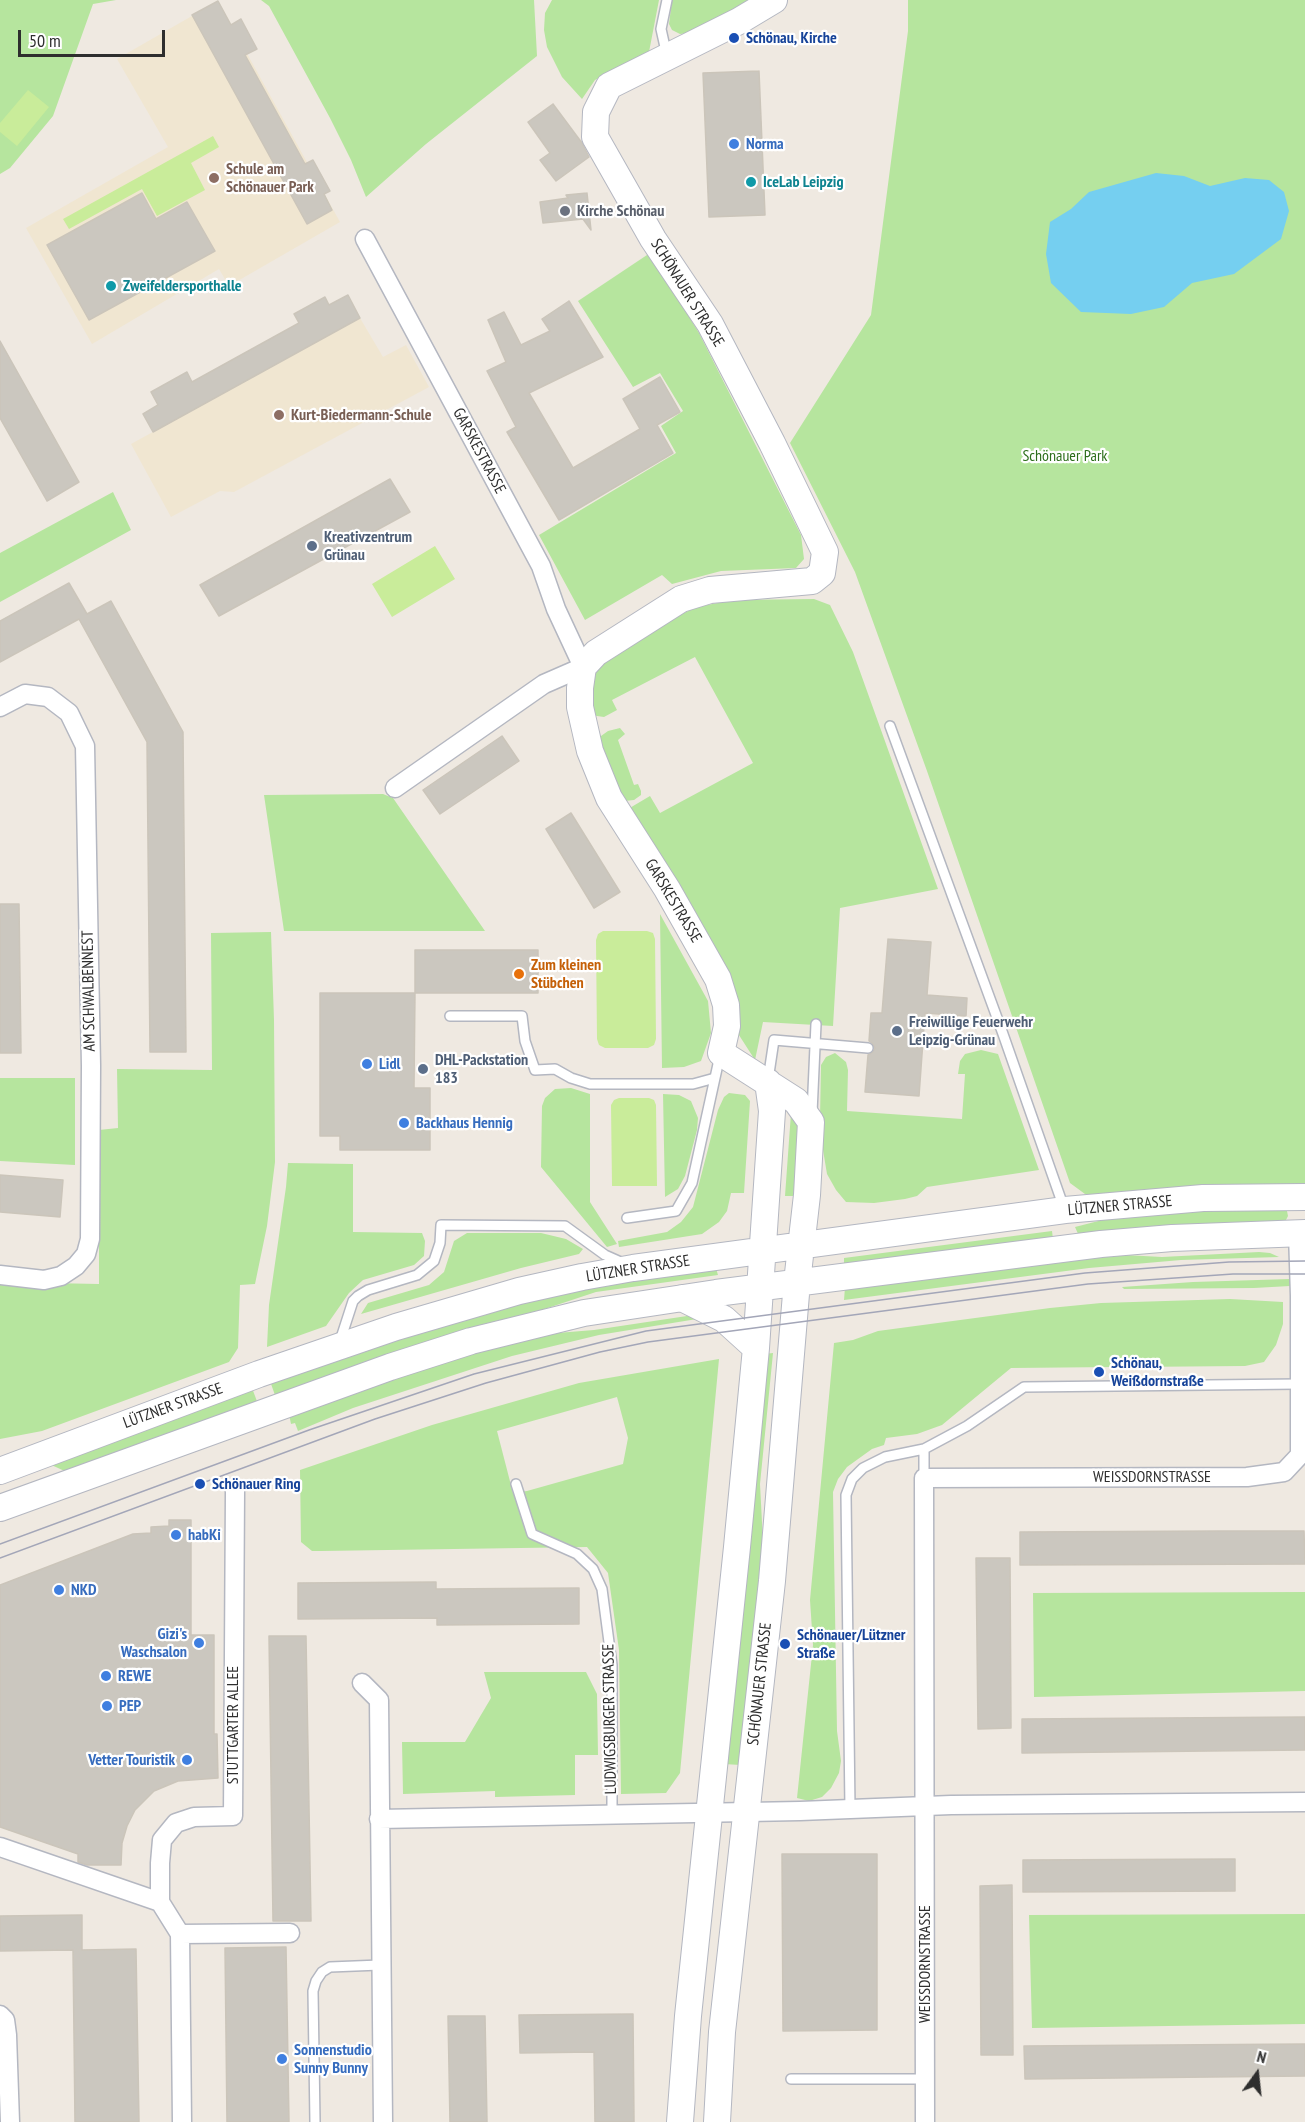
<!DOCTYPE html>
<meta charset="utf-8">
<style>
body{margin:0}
#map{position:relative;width:1305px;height:2122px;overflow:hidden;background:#efe9e1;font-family:"PT Sans Narrow",sans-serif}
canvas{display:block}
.north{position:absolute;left:1227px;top:2044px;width:60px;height:60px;-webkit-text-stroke:4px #fff;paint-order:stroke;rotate:15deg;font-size:16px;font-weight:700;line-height:24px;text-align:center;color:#2e2e2e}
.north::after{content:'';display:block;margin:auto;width:21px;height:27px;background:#2e2e2e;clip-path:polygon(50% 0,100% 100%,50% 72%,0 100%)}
.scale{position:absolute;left:18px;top:30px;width:147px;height:27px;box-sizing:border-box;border:3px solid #2e2e2e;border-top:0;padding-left:8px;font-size:18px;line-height:21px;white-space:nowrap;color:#2e2e2e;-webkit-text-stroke:4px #fff;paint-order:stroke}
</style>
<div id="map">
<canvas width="1305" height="2122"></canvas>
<div class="north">N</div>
<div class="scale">50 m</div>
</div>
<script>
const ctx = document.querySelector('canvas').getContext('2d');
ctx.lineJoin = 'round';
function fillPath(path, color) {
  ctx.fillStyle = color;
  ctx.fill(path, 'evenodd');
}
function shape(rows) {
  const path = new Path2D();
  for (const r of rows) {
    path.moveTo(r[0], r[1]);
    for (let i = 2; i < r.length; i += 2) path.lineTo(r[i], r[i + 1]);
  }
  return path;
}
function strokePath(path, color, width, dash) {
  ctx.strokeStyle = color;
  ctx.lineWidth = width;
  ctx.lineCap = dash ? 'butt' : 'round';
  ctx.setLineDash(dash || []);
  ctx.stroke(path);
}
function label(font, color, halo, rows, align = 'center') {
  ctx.font = font + ' "PT Sans Narrow",sans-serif';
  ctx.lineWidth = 4.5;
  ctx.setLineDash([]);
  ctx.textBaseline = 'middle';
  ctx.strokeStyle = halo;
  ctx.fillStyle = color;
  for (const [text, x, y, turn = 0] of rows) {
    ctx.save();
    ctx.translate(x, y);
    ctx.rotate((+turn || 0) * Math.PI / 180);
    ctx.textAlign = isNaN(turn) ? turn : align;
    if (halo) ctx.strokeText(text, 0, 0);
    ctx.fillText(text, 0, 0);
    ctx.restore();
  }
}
const education = shape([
 [218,1,340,222,229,286,219,269,92,344,26,228,168,147,117,59],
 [360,318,383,357,406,345,429,387,234,492,220,491,171,517,131,444]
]);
const green = shape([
 [0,0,116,0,93,4,53,116,10,168,0,174],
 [261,0,534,0,537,56,426,144,366,197,351,160,330,118,269,6],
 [552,0,659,0,649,52,595,80,582,99,562,77,547,47,544,30,545,13],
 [672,0,755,0,690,33,680,34,672,30,669,24],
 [908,0,1305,0,1305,1186,1105,1195,1085,1194,1070,1183,927,771,855,572,790,443,871,315,908,31],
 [650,253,699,333,801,535,804,559,796,568,721,571,672,584,662,575,585,620,539,535,676,453,661,426,683,411,660,373,633,387,578,301],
 [113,492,131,530,0,602,0,553],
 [814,599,830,605,853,652,938,889,840,908,833,1026,763,1022,755,1060,737,1032,628,809,650,796,660,813,753,763,695,657,612,700,617,710,604,717,590,715,589,697,597,670,616,647,696,607,734,600],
 [620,728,625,734,618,740,634,785,638,784,641,791,641,795,634,800,624,801,610,776,600,743,601,736,608,731],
 [383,794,393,798,485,931,284,931,264,795],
 [660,914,708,1001,711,1033,701,1061,684,1067,662,1068],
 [271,932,274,1020,275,1162,267,1226,255,1284,240,1285,238,1348,229,1362,42,1431,0,1439,0,1282,99,1284,99,1130,118,1128,117,1069,212,1070,211,933],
 [981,1050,998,1054,1039,1170,927,1187,917,1196,905,1199,874,1203,846,1202,836,1190,827,1174,823,1150,820,1118,821,1065,826,1057,835,1053,846,1062,848,1070,847,1111,962,1119,965,1074,958,1074,960,1061,965,1054],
 [0,1078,75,1078,75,1165,0,1161],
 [571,1088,590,1094,590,1202,617,1244,607,1247,541,1167,542,1106,545,1098,555,1089],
 [729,1093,745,1095,750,1101,744,1193,731,1193,727,1211,719,1222,702,1234,619,1247,618,1241,667,1232,681,1222,693,1207,718,1110,724,1097],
 [663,1094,679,1095,691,1101,698,1118,697,1130,685,1176,678,1189,665,1197],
 [791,1113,799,1118,794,1196,785,1196],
 [288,1163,353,1164,353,1232,422,1233,425,1241,424,1256,414,1265,363,1280,349,1293,326,1326,267,1347,269,1305,286,1187],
 [1281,1206,1287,1211,1288,1216,1286,1220,1281,1223,1079,1236,1075,1227,1118,1216],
 [1052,1231,1053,1239,844,1266,844,1258],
 [467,1233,541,1233,566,1239,583,1249,579,1254,521,1268,361,1314,368,1303,429,1285,444,1272,454,1241],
 [1259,1252,1270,1253,1279,1257,1181,1260,1089,1268,844,1300,845,1287,1106,1254,1162,1257],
 [715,1265,718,1275,596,1292,276,1398,270,1381,500,1304],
 [1290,1279,1290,1286,1254,1288,1124,1289,1122,1287,1193,1282],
 [1230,1299,1283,1302,1283,1324,1276,1345,1264,1362,1245,1366,1130,1367,1130,1359,1114,1360,1114,1367,1011,1368,942,1425,917,1434,886,1438,884,1445,872,1449,847,1467,838,1479,833,1492,837,1731,841,1761,839,1773,831,1788,822,1797,809,1801,797,1798,813,1645,810,1600,834,1343,853,1340,878,1331,1050,1308,1101,1303],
 [687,1316,703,1318,599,1335,512,1356,353,1408,298,1431,295,1423,291,1424,289,1414,405,1373,545,1334,594,1330],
 [773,1353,760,1484,763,1542,741,1765,723,1764,764,1354],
 [719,1359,680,1773,666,1793,621,1794,619,1650,608,1573,587,1547,321,1551,312,1551,301,1542,300,1470,432,1425,579,1383],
 [617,1397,628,1438,623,1464,527,1491,513,1493,497,1431],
 [252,1388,258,1404,69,1473,47,1463],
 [1305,1592,1305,1691,1034,1697,1033,1593],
 [484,1672,586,1672,597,1694,598,1755,575,1755,575,1795,495,1797,495,1791,403,1794,402,1742,465,1742,491,1698],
 [1305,1914,1305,2024,1032,2028,1029,1915]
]);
const pitch = shape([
 [28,90,49,107,17,146,0,132,0,123],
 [213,136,219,147,191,163,205,190,157,216,142,189,69,229,63,219],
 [435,546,455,579,392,617,372,584],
 [603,931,647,931,653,933,655,939,656,1039,654,1045,648,1048,605,1048,599,1045,597,1039,596,940,598,934],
 [619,1098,649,1098,654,1100,656,1105,657,1186,612,1186,611,1105,614,1100]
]);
const water = shape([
 [1156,173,1184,176,1210,186,1245,178,1269,180,1284,192,1289,211,1281,239,1234,274,1192,283,1164,307,1131,314,1081,312,1051,283,1046,254,1050,222,1071,209,1089,192]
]);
const building = shape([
 [218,1,231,25,241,19,257,49,245,55,305,164,313,160,330,191,324,194,332,210,307,224,192,15,218,1],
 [759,71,765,215,709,217,703,73,759,71],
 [553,104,582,143,589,157,556,181,540,160,550,153,528,122,553,104],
 [142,193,156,219,187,202,215,251,89,320,47,245,142,193],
 [587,193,591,230,583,219,543,223,540,202,568,198,566,195,587,193],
 [348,295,360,318,153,432,143,414,158,405,151,392,187,372,192,382,299,323,294,314,325,297,329,305,348,295],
 [569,301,603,357,529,393,573,468,640,429,623,399,660,377,680,412,657,425,673,453,559,520,507,432,516,427,487,371,506,362,488,320,504,312,521,345,550,331,542,319,569,301],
 [0,341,79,482,47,501,0,418,0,341],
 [390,479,410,512,219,616,200,585,390,479],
 [69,583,87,614,111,601,183,732,186,1052,150,1052,147,742,79,619,0,662,0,621,69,583],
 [502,736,519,761,440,814,423,790,502,736],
 [571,813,620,892,594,908,546,829,571,813],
 [0,904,19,904,21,1053,0,1053,0,904],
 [888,939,931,942,927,995,967,998,966,1016,925,1013,919,1096,865,1092,868,1055,873,1052,875,1048,872,1043,869,1041,871,1013,882,1013,888,939],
 [415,950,538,950,538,993,415,993,415,950],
 [320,993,415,993,414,1088,430,1088,430,1150,340,1150,340,1136,320,1136,320,993],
 [0,1175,63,1180,60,1217,0,1212,0,1175],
 [169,1520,191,1520,191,1635,214,1635,214,1734,217,1734,218,1778,178,1781,154,1791,135,1810,127,1826,122,1843,121,1865,87,1865,78,1862,78,1854,0,1827,0,1585,133,1534,151,1533,151,1527,169,1526,169,1520],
 [1221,1531,1304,1531,1305,1564,1020,1565,1020,1532,1221,1531],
 [976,1558,1010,1558,1011,1728,978,1729,976,1558],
 [436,1582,436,1589,579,1588,579,1624,437,1625,437,1618,298,1619,298,1583,436,1582],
 [269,1636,306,1636,311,1921,273,1921,269,1636],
 [1305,1717,1305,1750,1022,1753,1022,1719,1305,1717],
 [782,1854,877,1854,877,2030,783,2031,782,1854],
 [1235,1859,1235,1891,1023,1892,1023,1860,1235,1859],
 [1012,1885,1013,2055,981,2055,980,1886,1012,1885],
 [82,1915,82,1950,136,1949,139,2122,75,2122,73,1950,0,1951,0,1916,82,1915],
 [286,1947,289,2122,227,2122,225,1948,286,1947],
 [633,2014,634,2122,595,2122,594,2052,520,2053,519,2015,633,2014],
 [448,2016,485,2016,487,2122,450,2122,448,2016],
 [1305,2044,1305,2076,1025,2079,1024,2046,1305,2044]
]);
const lane = shape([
 [667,0,661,29,667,56],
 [890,726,1003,1034,1064,1208],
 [450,1016,522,1016,525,1041,535,1070,555,1069,571,1078,590,1084,693,1084,715,1078],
 [768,1080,774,1040,868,1048],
 [812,1113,816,1024],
 [627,1218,676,1211,692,1183,720,1055],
 [340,1341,353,1301,358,1296,368,1290,417,1275,434,1261,440,1243,441,1225,565,1226,605,1255,623,1263],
 [924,1478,924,1449],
 [516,1484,532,1534,577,1554,593,1569,602,1589,612,1665,612,1814],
 [850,1809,846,1495,852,1479,863,1468,885,1457,924,1449,967,1426,1024,1387,1299,1384],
 [791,2079,925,2079],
 [315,2122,313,1991,316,1981,322,1972,330,1967,380,1965]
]);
const street = shape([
 [365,239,541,566,556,609,583,667,544,684,395,788],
 [0,707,25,694,48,697,69,713,85,746,91,1066,90,1239,86,1254,76,1266,61,1276,44,1280,0,1275],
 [362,1683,379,1700,383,2122],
 [379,1819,800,1811,951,1805,1305,1802],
 [0,1847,160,1902],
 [180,1934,290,1933],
 [0,2015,5,2020,7,2035,10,2122],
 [182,2122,180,1934,160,1902,160,1863,162,1840,176,1823,194,1817,233,1816,235,1491],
 [925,2122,924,1478,1247,1477,1284,1472,1300,1455,1300,1296,1298,1233]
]);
const secondary = shape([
 [682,1298,724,1319,756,1348],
 [0,1471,259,1374,396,1327,519,1291,582,1277,633,1268,1065,1210,1203,1198,1305,1197],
 [0,1508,390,1367,471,1341,584,1313,716,1293,1101,1244,1172,1238,1305,1233],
 [680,2122,688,2016,737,1547,756,1348,772,1111,768,1082],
 [717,2122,722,2032,772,1581,797,1282,807,1195,811,1122,796,1101,721,1053,727,1026,726,1005,718,979,667,889,609,798,590,751,580,707,580,688,583,667,596,653,681,599,710,590,812,581,822,573,825,552,772,443,710,324,653,239,595,137,596,112,609,86,739,21,774,0]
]);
const tram = shape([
 [0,1544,309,1430,474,1374,646,1331,1085,1273,1229,1262,1305,1261],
 [0,1558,375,1419,486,1383,600,1352,648,1342,1088,1284,1233,1274,1305,1274]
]);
const markers = [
 [734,38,6,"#1a4fb4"],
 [734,144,6,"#3f7fe0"],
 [214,178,6,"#8d6e63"],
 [751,182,6,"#0f9aa8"],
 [565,211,6,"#6b7280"],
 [111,286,6,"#0f9aa8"],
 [279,415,6,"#8d6e63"],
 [312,546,6,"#5c6f8a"],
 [519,974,6,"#e8710a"],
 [897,1031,6,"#5c6f8a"],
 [367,1064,6,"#3f7fe0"],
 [423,1069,6,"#5c6f8a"],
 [404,1123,6,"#3f7fe0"],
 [1099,1372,6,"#1a4fb4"],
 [200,1484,6,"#1a4fb4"],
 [176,1535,6,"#3f7fe0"],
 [59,1590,6,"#3f7fe0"],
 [199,1643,6,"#3f7fe0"],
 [785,1644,6,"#1a4fb4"],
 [106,1676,6,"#3f7fe0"],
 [107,1706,6,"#3f7fe0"],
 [187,1760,6,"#3f7fe0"],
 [282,2059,6,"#3f7fe0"]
];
const transitNames = [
 ["Schönau, Kirche",746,38],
 ["Schönau,",1111,1363],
 ["Weißdornstraße",1111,1381],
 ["Schönauer Ring",212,1484],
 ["Schönauer/Lützner",797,1635],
 ["Straße",797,1653]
];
const shopNames = [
 ["Norma",746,144],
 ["Lidl",379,1064],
 ["Backhaus Hennig",416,1123],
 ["habKi",188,1535],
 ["NKD",71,1590],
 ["Gizi's",187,1634,"right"],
 ["Waschsalon",187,1652,"right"],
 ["REWE",118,1676],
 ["PEP",119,1706],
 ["Vetter Touristik",175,1760,"right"],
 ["Sonnenstudio",294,2050],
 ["Sunny Bunny",294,2068]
];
const educationNames = [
 ["Schule am",226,169],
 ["Schönauer Park",226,187],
 ["Kurt-Biedermann-Schule",291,415]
];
const cultureNames = [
 ["IceLab Leipzig",763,182],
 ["Zweifeldersporthalle",123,286]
];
const worshipNames = [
 ["Kirche Schönau",577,211]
];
const streetNames = [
 ["SCHÖNAUER STRASSE",687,293,58],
 ["GARSKESTRASSE",479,451,62],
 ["GARSKESTRASSE",673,901,59],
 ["AM SCHWALBENNEST",89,991,-91],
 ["LÜTZNER STRASSE",1120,1206,-5],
 ["LÜTZNER STRASSE",638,1269,-9],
 ["LÜTZNER STRASSE",173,1406,-20],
 ["WEISSDORNSTRASSE",1152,1477],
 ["SCHÖNAUER STRASSE",760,1684,-84],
 ["LUDWIGSBURGER STRASSE",610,1719,-91],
 ["STUTTGARTER ALLEE",233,1725,-90],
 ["WEISSDORNSTRASSE",925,1964,-90]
];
const parkNames = [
 ["Schönauer Park",1065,456]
];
const serviceNames = [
 ["Kreativzentrum",324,537],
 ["Grünau",324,555],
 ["Freiwillige Feuerwehr",909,1022],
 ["Leipzig-Grünau",909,1040],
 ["DHL-Packstation",435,1060],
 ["183",435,1078]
];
const foodNames = [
 ["Zum kleinen",531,965],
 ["Stübchen",531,983]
];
fillPath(education, '#f0e6d1');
fillPath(green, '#b6e59e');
fillPath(pitch, '#c9ec9a');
fillPath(water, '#75cff0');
fillPath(building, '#cbc7bf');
strokePath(building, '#cbc5ba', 1.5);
strokePath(lane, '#b4b7c1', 12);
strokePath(street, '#b4b7c1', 21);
strokePath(secondary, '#b4b7c1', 28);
strokePath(lane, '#fff', 9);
strokePath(street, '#fff', 18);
strokePath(secondary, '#fff', 26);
strokePath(tram, '#a3a6b8', 1.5);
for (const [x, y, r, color] of markers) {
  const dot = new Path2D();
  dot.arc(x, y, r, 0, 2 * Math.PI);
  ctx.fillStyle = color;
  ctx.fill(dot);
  strokePath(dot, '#fff', 2);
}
label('bold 16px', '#164399', '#fff', transitNames, 'left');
label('bold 16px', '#366cbe', '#fff', shopNames, 'left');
label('bold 16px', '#785e54', '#fff', educationNames, 'left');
label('bold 16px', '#0d838f', '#fff', cultureNames, 'left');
label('bold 16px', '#5b616d', '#fff', worshipNames, 'left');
label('16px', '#2e2e2e', '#fff', streetNames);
label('16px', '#2c6e1b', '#fff', parkNames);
label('bold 16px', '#4e5e75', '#fff', serviceNames, 'left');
label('bold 16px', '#c56008', '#fff', foodNames, 'left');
</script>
